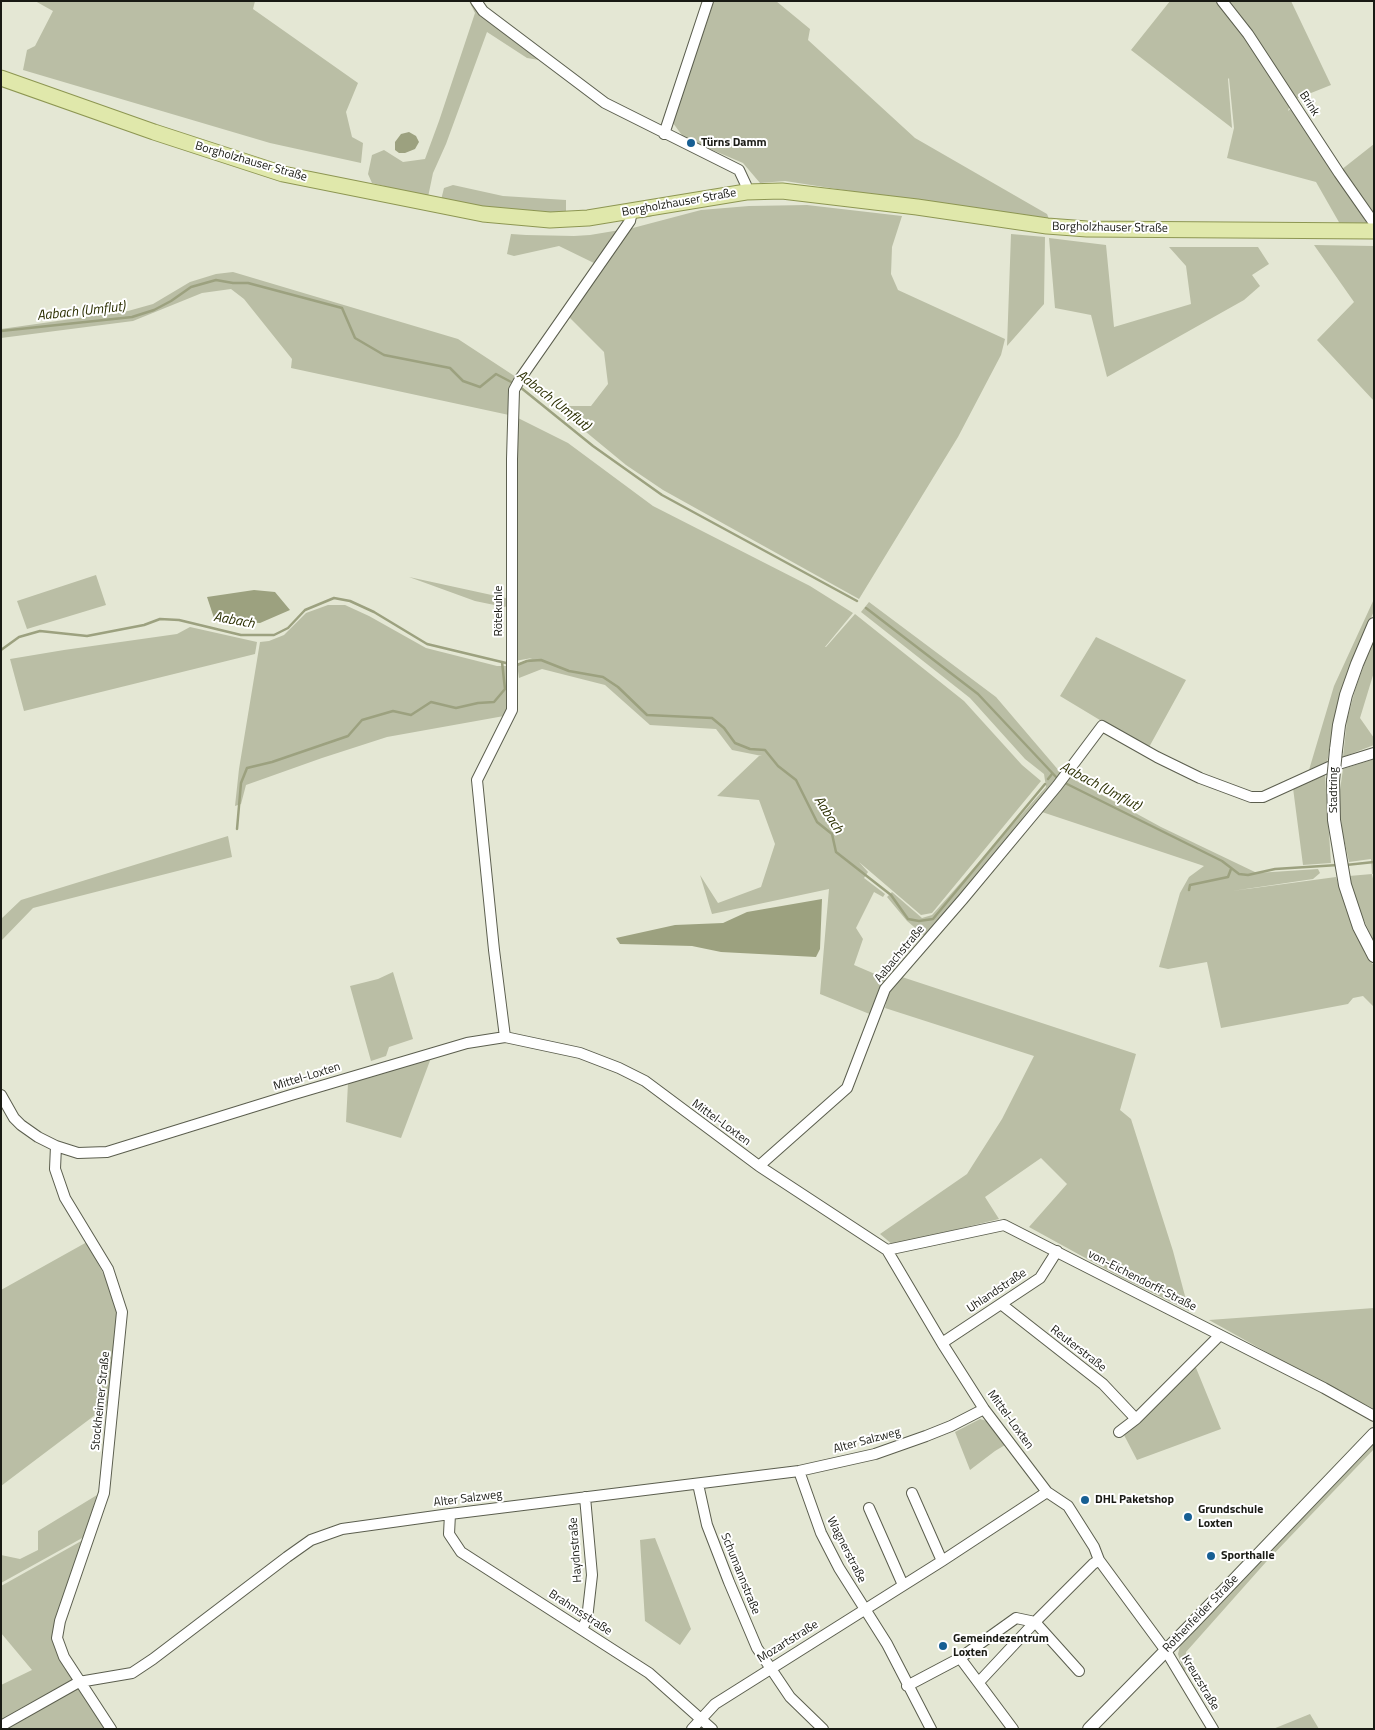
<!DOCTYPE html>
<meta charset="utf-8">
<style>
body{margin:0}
#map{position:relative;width:1375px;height:1730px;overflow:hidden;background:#e4e7d4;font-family:"Titillium Web",sans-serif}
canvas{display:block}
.frame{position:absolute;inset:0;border:2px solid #191a14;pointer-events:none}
</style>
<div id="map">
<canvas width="1375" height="1730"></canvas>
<div class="frame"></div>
</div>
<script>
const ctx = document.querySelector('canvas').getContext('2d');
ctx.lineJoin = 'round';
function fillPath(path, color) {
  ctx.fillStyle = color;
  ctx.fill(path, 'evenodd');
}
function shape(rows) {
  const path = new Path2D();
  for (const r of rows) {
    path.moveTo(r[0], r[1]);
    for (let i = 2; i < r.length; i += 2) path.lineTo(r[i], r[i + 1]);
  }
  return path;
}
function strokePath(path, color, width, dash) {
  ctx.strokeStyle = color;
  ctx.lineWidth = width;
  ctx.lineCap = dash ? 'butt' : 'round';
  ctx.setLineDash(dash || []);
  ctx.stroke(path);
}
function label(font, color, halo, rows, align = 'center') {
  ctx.font = font + ' "Titillium Web",sans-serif';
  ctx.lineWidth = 4;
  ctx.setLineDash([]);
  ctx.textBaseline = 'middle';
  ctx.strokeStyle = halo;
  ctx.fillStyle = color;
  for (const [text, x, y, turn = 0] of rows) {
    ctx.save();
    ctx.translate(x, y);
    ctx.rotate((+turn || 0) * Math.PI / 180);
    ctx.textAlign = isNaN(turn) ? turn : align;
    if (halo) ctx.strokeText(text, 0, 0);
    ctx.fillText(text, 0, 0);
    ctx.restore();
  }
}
const green = shape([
 [35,1,255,1,253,9,358,83,346,112,352,137,363,143,361,163,270,143,23,70,27,50,35,46,53,11],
 [469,1,472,1,481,14,490,23,539,60,527,58,487,32,446,144,433,173,428,197,372,183,368,174,372,155,384,150,403,162,425,159,439,121,475,13],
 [714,1,776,1,810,29,808,40,915,138,1047,214,1049,219,1012,216,785,181,760,183,743,163,684,138,673,123],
 [1170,1,1291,1,1331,85,1291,101,1288,111,1293,107,1356,204,1367,224,1340,224,1316,182,1227,158,1234,128,1229,78,1228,79,1232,128,1131,50],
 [1374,144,1374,215,1341,170],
 [453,185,503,196,566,200,566,213,529,213,447,203,441,200,444,188],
 [807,205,902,216,892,247,891,274,898,290,1005,339,1001,355,958,437,859,599,663,490,626,465,586,432,562,406,591,406,608,384,604,352,568,316,629,229,701,210,749,206],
 [620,230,596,264,559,246,514,256,507,254,511,234,526,235,574,236,590,235],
 [1011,234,1045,237,1044,304,1007,346],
 [1049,238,1106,245,1114,327,1191,304,1186,266,1169,247,1258,247,1269,264,1252,275,1260,286,1244,300,1107,377,1091,315,1055,308],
 [1314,245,1374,246,1374,401,1317,340,1354,302],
 [233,272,458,339,516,377,509,415,291,368,292,359,244,299,231,289,202,293,133,321,1,338,1,329,128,311,153,304,190,282,216,274],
 [516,417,568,443,653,506,810,586,853,613,825,647,826,647,855,614,964,701,1022,765,1041,781,932,913,921,915,859,862,868,872,864,878,885,894,883,897,874,892,856,928,863,939,854,965,889,980,872,1015,820,994,829,889,712,914,700,875,718,903,761,887,775,844,759,800,717,796,759,756,762,756,732,750,716,729,650,725,605,685,542,669,519,678,517,664,532,658,515,661],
 [96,575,106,605,27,629,17,601],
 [409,577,510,599,508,606,504,607,475,601],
 [1374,599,1374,611,1345,679,1336,712,1327,763,1309,770,1334,686],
 [869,602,996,697,1060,772,1161,827,1257,873,1318,869,1320,873,1313,879,1232,891,1336,877,1346,909,1366,955,1374,966,1374,1007,1363,996,1353,998,1348,1004,1221,1028,1207,962,1168,969,1159,967,1180,893,1189,877,1204,866,1042,812,926,937,907,921,887,897,892,892,922,918,932,915,1046,787,1044,774,1025,759,970,698,861,612],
 [328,605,345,605,369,616,426,648,497,666,508,666,508,706,504,716,387,737,322,758,246,785,241,804,235,806,239,769,260,642,269,641,284,635,306,613],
 [190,627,257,642,255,654,24,711,10,659,64,650,177,634],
 [1096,637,1186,680,1148,749,1060,696],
 [1374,637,1374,672,1360,718,1374,738,1374,745,1343,757,1347,720,1355,690],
 [1374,759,1374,874,1372,874,1374,883,1374,942,1356,903,1349,876,1372,874,1371,859,1349,862,1342,830,1339,797,1343,769],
 [1325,775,1331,863,1303,865,1293,788],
 [228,836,232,857,33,908,1,941,1,919,21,900],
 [393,972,413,1039,389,1047,386,1056,371,1061,350,986,378,979],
 [902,977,1136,1054,1120,1110,1131,1119,1173,1251,1189,1311,1120,1277,1029,1227,1067,1184,1041,1158,985,1197,999,1219,893,1245,880,1234,967,1174,1002,1119,1034,1056,885,1008,888,994],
 [431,1058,401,1138,346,1122,348,1083],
 [87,1242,107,1281,118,1314,107,1406,1,1486,1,1290],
 [1374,1308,1374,1409,1320,1382,1209,1320],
 [1194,1363,1221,1429,1137,1460,1124,1435],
 [980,1419,987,1421,1005,1445,995,1451,970,1470,955,1432],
 [1374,1441,1374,1449,1266,1562,1186,1652,1185,1675,1178,1654,1180,1646,1208,1617,1238,1581],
 [97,1495,84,1537,1,1583,1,1555,20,1559,38,1550,38,1531],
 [655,1538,691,1629,680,1645,645,1621,640,1540],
 [83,1540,54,1637,78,1688,106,1729,5,1729,1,1721,1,1685,32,1670,1,1633,1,1586],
 [1310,1714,1319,1729,1273,1729]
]);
const water = shape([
 [409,132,416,136,419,142,415,149,405,153,399,153,395,150,395,142,401,134],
 [254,590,275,592,290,610,260,623,237,622,214,618,207,597],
 [822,899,820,949,816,957,721,952,692,946,620,944,616,938,675,925,723,923,747,912]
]);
const stream = shape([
 [642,217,651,215],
 [1,331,132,317,154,310,171,301,191,287,216,280,233,283,248,283,342,308,355,338,384,355,450,368,463,381,480,387,496,374,515,384],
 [520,387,593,446,662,495,857,601],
 [866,608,978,694,1058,779],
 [1,650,19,637,40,631,87,636,144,625,160,619,179,620,241,635,274,635,288,628,305,610,334,598,350,601,374,612,427,644,506,663],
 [517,665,527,661,541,660,569,671,603,677,618,687,647,715,712,718,724,728,735,743,750,749,765,750,778,766,796,780,817,822,832,834,836,852,891,895,908,919,919,921,933,919,1045,784],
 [1048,779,1052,774],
 [1063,782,1222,861,1239,874,1248,875,1275,869,1338,865],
 [237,829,241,783,247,768,272,762,348,736,362,720,393,711,411,715,431,702,456,708,478,703,494,702,505,689,502,662],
 [1346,865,1374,862],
 [1189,890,1190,885,1228,877,1231,869]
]);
const minor = shape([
 [476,1,483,11,605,103,739,170,746,185,746,192],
 [1222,1,1248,34,1339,173,1374,223],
 [664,134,708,1],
 [505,1037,494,950,477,780,512,710,512,459,514,390,520,379,630,221,632,211],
 [1,1095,14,1118,21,1125,38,1137,56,1146,78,1153,107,1152,291,1095,467,1043,505,1037,580,1053,619,1068,645,1081,759,1166,887,1250,942,1343,984,1409,1047,1492,1068,1506,1094,1547,1099,1560,1166,1651,1213,1729],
 [56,1146,55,1169,65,1198,108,1269,122,1312,104,1493,60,1621,57,1638,64,1657,111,1729],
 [759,1166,847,1088,885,989,963,899,1057,786,1102,726,1157,757,1200,778,1251,797,1263,797,1329,767,1374,753],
 [887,1250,1004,1225,1324,1388,1374,1416],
 [1001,1304,1103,1384,1136,1419,1220,1335],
 [942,1343,1040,1278,1057,1251],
 [1119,1432,1136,1419],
 [799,1471,821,1533,839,1568,887,1644,931,1729],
 [698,1484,707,1525,729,1582,757,1648,790,1697,823,1729],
 [912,1493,942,1561],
 [869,1508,903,1585],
 [450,1514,449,1534,461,1552,649,1673,712,1729],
 [582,1629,587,1619,592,1575,585,1497],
 [960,1658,1013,1729],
 [979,1682,1035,1622,1079,1671],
 [907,1686,960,1658,1016,1618,1035,1622,1093,1564,1099,1560],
 [1,1726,79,1682,132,1673,153,1659,287,1557,311,1540,342,1529,450,1514,799,1471,875,1454,926,1436,951,1426,984,1409],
 [692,1729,715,1704,942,1561,1047,1492]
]);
const tertiary = shape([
 [1336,750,1339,725,1346,695,1357,664,1374,624],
 [1333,781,1334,820,1345,885,1359,927,1374,956],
 [1089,1729,1192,1624,1374,1434]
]);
const primary = shape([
 [1,78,154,132,283,174,483,214,550,220,588,218,746,192,782,191,917,207,1047,226,1087,229,1374,231]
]);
const tertiaryBridge = shape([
 [1333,781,1336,750]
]);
const markers = [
 [691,143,5,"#175f93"],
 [1085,1500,5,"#175f93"],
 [1188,1517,5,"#175f93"],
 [1211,1556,5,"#175f93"],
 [943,1646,5,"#175f93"]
];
const streetNames = [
 ["Brink",1309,104,57],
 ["Borgholzhauser Straße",251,162,16],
 ["Borgholzhauser Straße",679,203,-10],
 ["Borgholzhauser Straße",1110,228,1],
 ["Rötekuhle",499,611,-90],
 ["Stadtring",1334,790,-90],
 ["Aabachstraße",900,954,-50],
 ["Mittel-Loxten",307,1077,-17],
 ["Mittel-Loxten",721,1123,36],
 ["von-Eichendorff-Straße",1142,1281,27],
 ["Uhlandstraße",997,1291,-34],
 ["Reuterstraße",1078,1349,38],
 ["Stockheimer Straße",101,1401,-84],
 ["Mittel-Loxten",1010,1420,54],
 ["Alter Salzweg",867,1441,-15],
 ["Alter Salzweg",468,1499,-7],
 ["Haydnstraße",576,1550,-94],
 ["Wagnerstraße",846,1550,63],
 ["Schumannstraße",740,1574,68],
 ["Brahmsstraße",580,1613,33],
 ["Rothenfelder Straße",1201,1614,-46],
 ["Mozartstraße",788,1642,-32],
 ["Kreuzstraße",1200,1683,59]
];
const poiNames = [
 ["Türns Damm",701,143],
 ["DHL Paketshop",1095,1500],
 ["Grundschule",1198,1510],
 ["Loxten",1198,1524],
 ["Sporthalle",1221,1556],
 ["Gemeindezentrum",953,1639],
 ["Loxten",953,1653]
];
const waterNames = [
 ["Aabach (Umflut)",81,312,-6],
 ["Aabach (Umflut)",553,401,38],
 ["Aabach",234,621,10],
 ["Aabach (Umflut)",1100,787,28],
 ["Aabach",828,815,57]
];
fillPath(green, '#babea5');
fillPath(water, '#9ca17f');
strokePath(stream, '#9ca17f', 2.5);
strokePath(minor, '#5b5e4e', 12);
strokePath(tertiary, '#5b5e4e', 14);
strokePath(primary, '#8d9652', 17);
strokePath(minor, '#fff', 10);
strokePath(tertiary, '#fff', 12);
strokePath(primary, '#e0e8ab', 15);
strokePath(tertiaryBridge, '#5b5e4e', 14, []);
strokePath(tertiaryBridge, '#fff', 12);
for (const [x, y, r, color] of markers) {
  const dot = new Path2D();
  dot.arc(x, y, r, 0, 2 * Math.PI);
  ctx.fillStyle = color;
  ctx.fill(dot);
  strokePath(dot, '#fff', 2);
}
label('12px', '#191a14', '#fff', streetNames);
label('bold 12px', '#191a14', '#fff', poiNames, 'left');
label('italic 14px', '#2c3003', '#fff', waterNames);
</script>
